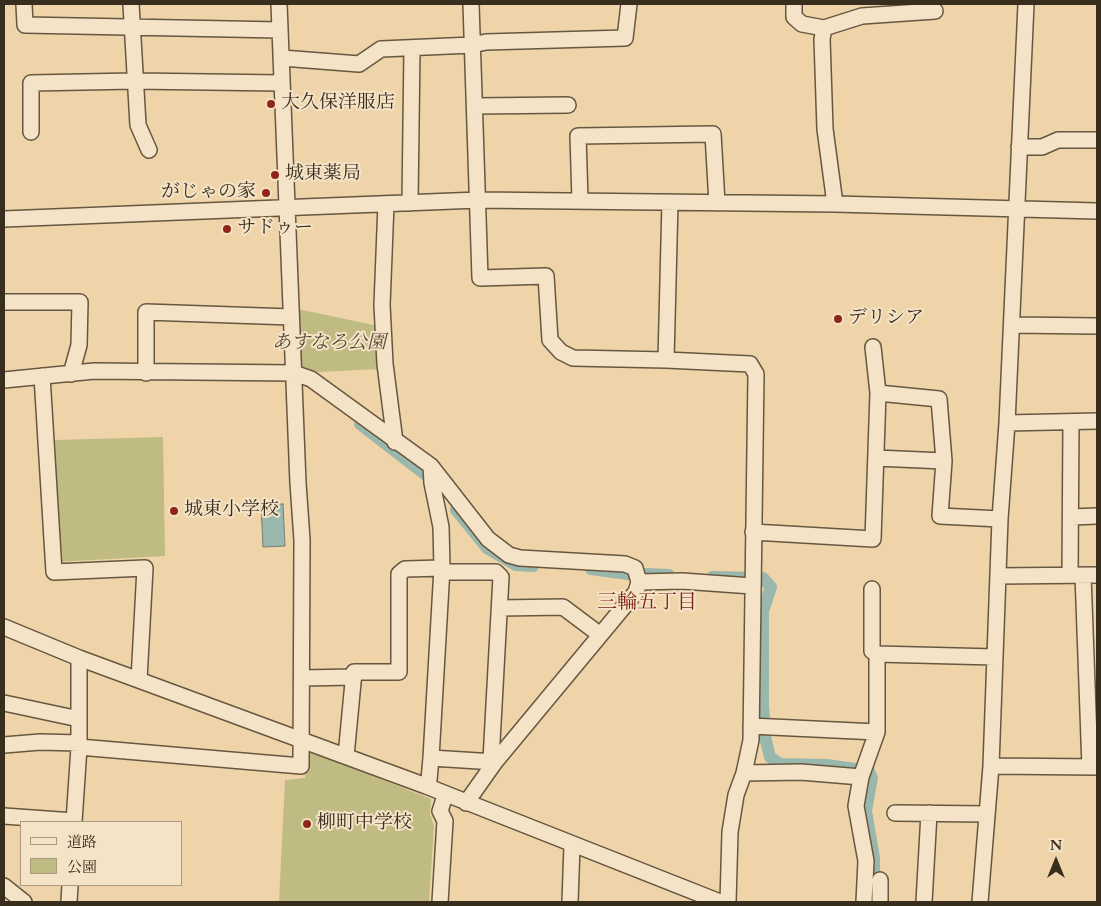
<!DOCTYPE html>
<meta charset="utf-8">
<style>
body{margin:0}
#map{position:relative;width:1101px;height:906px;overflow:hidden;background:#eed4a8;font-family:Cardo,"Noto Serif JP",serif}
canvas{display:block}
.frame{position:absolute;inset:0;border:5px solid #392d1e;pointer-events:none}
.legend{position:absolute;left:20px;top:821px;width:162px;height:65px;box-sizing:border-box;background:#f4e3c6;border:1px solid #a99a83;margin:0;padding:6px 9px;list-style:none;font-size:15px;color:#392d1e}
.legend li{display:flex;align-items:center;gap:10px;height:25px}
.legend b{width:25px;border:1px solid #a99a83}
.north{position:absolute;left:1031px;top:836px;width:50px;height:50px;-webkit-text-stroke:4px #f4e3c6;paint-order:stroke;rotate:0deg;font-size:14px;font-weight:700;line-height:20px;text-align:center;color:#392d1e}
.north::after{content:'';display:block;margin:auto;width:18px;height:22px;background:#392d1e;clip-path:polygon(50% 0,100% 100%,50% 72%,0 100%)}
</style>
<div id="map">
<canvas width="1101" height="906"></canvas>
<div class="frame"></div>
<ul class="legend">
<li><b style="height:6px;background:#f4e3c6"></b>道路</li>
<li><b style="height:14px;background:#bfbb83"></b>公園</li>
</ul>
<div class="north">N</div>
</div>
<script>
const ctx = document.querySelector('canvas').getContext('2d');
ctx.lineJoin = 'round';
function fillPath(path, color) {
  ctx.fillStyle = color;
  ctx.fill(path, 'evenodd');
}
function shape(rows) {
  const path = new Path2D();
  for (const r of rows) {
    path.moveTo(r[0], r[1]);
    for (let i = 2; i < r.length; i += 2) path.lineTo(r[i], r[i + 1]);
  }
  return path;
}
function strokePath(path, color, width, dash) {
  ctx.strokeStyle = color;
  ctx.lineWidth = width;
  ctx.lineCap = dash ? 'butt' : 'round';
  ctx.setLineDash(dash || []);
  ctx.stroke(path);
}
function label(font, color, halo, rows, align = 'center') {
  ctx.font = font + ' Cardo,"Noto Serif JP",serif';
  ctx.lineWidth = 4;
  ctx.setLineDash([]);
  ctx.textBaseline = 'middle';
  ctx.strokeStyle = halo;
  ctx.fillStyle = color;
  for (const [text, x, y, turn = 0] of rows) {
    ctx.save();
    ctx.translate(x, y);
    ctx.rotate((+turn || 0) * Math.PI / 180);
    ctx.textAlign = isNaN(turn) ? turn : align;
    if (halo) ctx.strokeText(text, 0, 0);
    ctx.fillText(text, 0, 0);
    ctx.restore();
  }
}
const green = shape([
 [298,309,378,326,381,369,317,372,302,366],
 [163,437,165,556,56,562,55,440],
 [307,750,431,799,430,814,434,826,429,902,279,902,285,780,305,778]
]);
const water = shape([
 [283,504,285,546,263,547,261,505,283,504]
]);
const canal = shape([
 [360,424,435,482],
 [456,510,487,548,516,565,533,566],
 [591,569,628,574],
 [647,574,669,575],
 [712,577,763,578,771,587,763,611,763,707,766,741,770,757,780,764,827,765,869,771,872,778,866,811,874,858,874,893]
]);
const minor = shape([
 [24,4,25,25,280,30],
 [131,4,138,125,149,150],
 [471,4,480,278,546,276,550,340,561,352,573,358,666,360,750,364,756,374,751,740,744,773,736,795,730,832,728,902],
 [794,4,794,17,802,24,824,28],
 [282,58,359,64,381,49,472,45,486,42,625,38,629,4],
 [475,106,568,105],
 [31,132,31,83,134,81,281,83],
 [1019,147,1042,147,1058,140,1097,140],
 [580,200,578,136,713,134,717,203],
 [410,203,412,48],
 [386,204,382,305,385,364,395,442],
 [835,204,825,129,822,39,824,28,862,16,935,11],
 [4,219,478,200,835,204,1097,211],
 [4,302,80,302,79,345,71,374],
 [1012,325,1097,326],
 [666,360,670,202],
 [146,373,146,312,291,317],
 [42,376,54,572,145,568,139,680],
 [4,380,94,371,294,373,311,379,431,466,488,539,509,555,520,558,625,564,635,568,639,582,636,592,495,762,466,803],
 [878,393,939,399,944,461,940,516,1000,519],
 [1007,423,1097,421],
 [876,458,944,461],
 [1072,517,1097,516],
 [753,532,873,539,878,393,873,347],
 [441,572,496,572,501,577,491,760],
 [1070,575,1071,422],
 [1083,575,1090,767],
 [998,576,1097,575],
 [639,582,682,581,752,586],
 [500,608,563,607,599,634],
 [4,627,79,658,426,786,720,902],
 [877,654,995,657],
 [302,678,354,677],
 [4,703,79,719],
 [751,726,877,732],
 [4,745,40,742,79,743],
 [79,747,301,766,302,540,298,483,279,4],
 [346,756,354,672,399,672,399,574,405,569,442,568],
 [431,758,495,762],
 [991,766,1097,767],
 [744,773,801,772,861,777],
 [426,786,429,780,431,758,442,568,441,527,432,483,431,466],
 [895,813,987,814],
 [4,816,74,821],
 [74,822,79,747,79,658],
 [4,886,24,902],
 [69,902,70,885],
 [440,902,445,821,440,811,445,796],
 [570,902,572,845],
 [864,902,866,861,856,806,861,777,877,732,877,654,872,651,872,589],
 [880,902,880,880],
 [924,902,929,813],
 [980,902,991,766,1000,519,1007,423,1026,4]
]);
const markers = [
 [271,104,5,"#8f2418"],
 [275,175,5,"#8f2418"],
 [266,193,5,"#8f2418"],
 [227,229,5,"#8f2418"],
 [838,319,5,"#8f2418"],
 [174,511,5,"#8f2418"],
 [307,824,5,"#8f2418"]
];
const poiNames = [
 ["大久保洋服店",281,104],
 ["城東薬局",285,175],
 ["がじゃの家",256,193,"right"],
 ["サドゥー",237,229],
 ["デリシア",848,319],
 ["城東小学校",184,511],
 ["柳町中学校",317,824]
];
const parkNames = [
 ["あすなろ公園",329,344]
];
const neighbourhoodNames = [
 ["三輪五丁目",647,603]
];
fillPath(green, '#bfbb83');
fillPath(water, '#9ab7ad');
strokePath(water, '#738074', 1);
strokePath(canal, '#9ab7ad', 12);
strokePath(minor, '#665740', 18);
strokePath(minor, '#f4e3c6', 15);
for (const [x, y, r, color] of markers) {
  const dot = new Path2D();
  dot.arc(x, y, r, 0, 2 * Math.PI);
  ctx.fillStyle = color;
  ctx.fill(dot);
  strokePath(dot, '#f4e3c6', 2);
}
label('19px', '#392d1e', '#f4e3c6', poiNames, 'left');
label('italic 19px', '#544932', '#f4e3c6', parkNames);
label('20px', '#7a1f14', '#f4e3c6', neighbourhoodNames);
</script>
